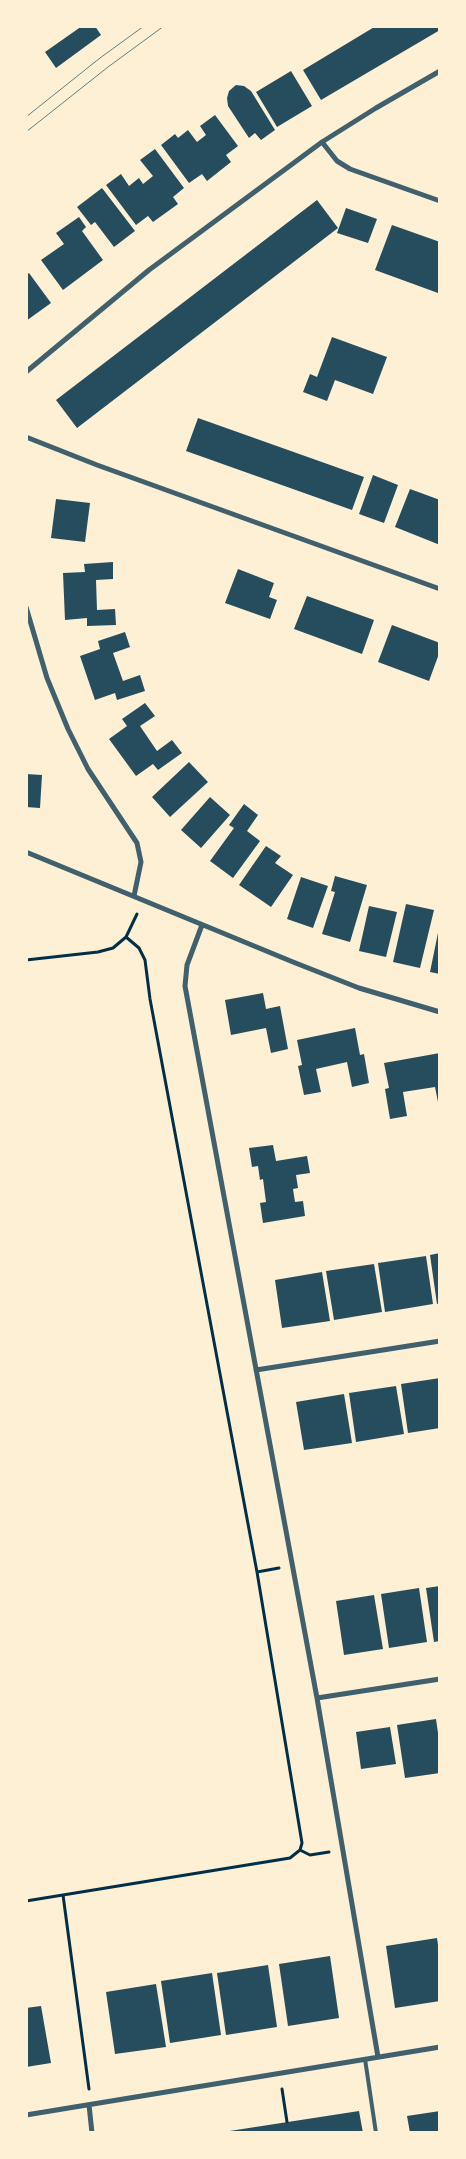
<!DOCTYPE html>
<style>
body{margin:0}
#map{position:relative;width:466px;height:2159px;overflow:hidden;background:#fdf0d5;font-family:"Nunito Sans",sans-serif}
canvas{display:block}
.frame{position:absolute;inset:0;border:28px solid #fdf0d5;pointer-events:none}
</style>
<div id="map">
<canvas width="466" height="2159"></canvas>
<div class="frame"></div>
</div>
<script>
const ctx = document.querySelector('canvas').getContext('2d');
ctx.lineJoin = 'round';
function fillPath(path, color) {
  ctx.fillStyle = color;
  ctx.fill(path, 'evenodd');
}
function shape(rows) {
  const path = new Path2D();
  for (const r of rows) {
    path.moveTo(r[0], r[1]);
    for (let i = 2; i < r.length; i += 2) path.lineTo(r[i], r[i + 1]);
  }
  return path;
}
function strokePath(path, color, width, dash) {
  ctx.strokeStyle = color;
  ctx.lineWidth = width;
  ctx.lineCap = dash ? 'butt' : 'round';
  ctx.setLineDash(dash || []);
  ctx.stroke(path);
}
const building = shape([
 [82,26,95,26,101,35,56,68,45,52],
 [376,26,440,26,440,30,321,100,303,70],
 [291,71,312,106,277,127,256,92],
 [236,85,244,86,251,91,275,130,261,140,255,133,249,138,228,106,227,98,229,91],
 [215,115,238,146,226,155,231,162,207,181,202,174,189,183,161,145,175,134,178,138,188,130,197,142,206,135,200,126],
 [155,149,184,188,173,197,178,204,153,222,148,216,136,225,106,185,121,174,129,186,139,178,143,184,153,176,140,160],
 [102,188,135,231,114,247,95,222,91,225,77,207],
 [317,200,338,228,77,428,56,400],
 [346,208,377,219,368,243,337,233],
 [79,217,86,227,82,231,103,260,63,290,41,260,64,244,56,233],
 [392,225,440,242,438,293,375,270],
 [29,273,51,303,26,321,26,275],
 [332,337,387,357,373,394,335,380,327,401,303,392,310,374,317,377],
 [198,418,364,477,352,510,186,451],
 [373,475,398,485,384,523,359,514],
 [410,489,440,500,440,545,395,527],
 [56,499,90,503,85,542,51,538],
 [113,562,113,579,96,580,97,610,115,609,116,625,87,626,87,618,65,620,63,573,85,572,84,564],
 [238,569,274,583,269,597,277,600,270,619,225,603],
 [307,596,374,620,362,654,294,629],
 [392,625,440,643,440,651,429,681,378,662],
 [125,632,130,647,113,653,123,681,140,675,145,691,117,700,115,693,95,700,80,656,100,649,98,641],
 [145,703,155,716,140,726,157,751,172,740,182,753,158,770,153,764,136,776,109,739,127,726,122,719],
 [189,762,208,782,170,817,152,797],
 [26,774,42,775,40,808,26,807],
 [210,797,230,815,201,848,181,830],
 [244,804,258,815,247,831,260,841,233,878,210,861,234,828,229,825],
 [266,846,281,856,275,863,293,875,271,907,239,885],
 [335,876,367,885,350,942,322,934,335,892,331,891],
 [301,877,328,886,313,928,287,919],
 [406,904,434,910,420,968,393,962],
 [369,906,397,912,386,957,359,951],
 [439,928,440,928,440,974,430,972],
 [263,993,266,1009,280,1006,288,1049,271,1053,266,1028,231,1035,225,1000],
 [355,1028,360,1055,364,1054,369,1083,352,1087,347,1062,316,1069,321,1092,304,1095,298,1066,302,1065,297,1040],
 [440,1053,440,1112,435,1087,403,1092,407,1116,390,1119,385,1089,389,1088,384,1063],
 [273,1145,276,1161,307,1156,310,1173,296,1175,298,1188,293,1189,295,1202,303,1201,305,1216,263,1223,260,1203,266,1202,263,1179,260,1180,258,1166,252,1167,249,1148],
 [440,1253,440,1303,437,1304,430,1255],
 [426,1256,433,1304,385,1312,378,1263],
 [374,1264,382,1312,334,1320,326,1271],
 [322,1272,330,1321,282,1328,275,1280],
 [440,1378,440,1428,408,1433,401,1384],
 [396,1386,404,1434,356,1442,349,1393],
 [344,1394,352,1443,304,1450,296,1402],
 [440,1586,440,1641,434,1642,426,1588],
 [419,1588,427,1642,389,1648,381,1594],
 [374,1595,383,1649,344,1655,336,1601],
 [436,1719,440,1747,440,1773,405,1778,397,1725],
 [390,1727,396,1764,361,1769,356,1732],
 [437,1938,440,1959,440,2001,395,2008,386,1946],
 [330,1956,339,2018,288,2026,279,1964],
 [268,1965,277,2027,226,2035,217,1973],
 [212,1973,221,2035,170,2043,161,1981],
 [156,1984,166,2047,115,2054,106,1992],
 [41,2006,51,2063,26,2067,26,2008],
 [359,2111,363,2133,223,2133,223,2132],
 [440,2111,440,2133,410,2133,407,2116]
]);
const path = shape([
 [26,960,98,952,113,948,126,937,137,914],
 [257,1572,279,1568],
 [300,1850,310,1855,329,1852],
 [63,1895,89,2089],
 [26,1901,290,1858,300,1850,302,1843,257,1572,150,999,145,960,139,948,126,937],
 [282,2089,287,2122]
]);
const service = shape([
 [365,2059,376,2133]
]);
const minor = shape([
 [322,142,337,161,350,169,440,201],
 [26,372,149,270,322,142,376,108,440,71],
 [26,437,97,465,440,589],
 [26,607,47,678,68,729,88,769,137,843,141,862,134,896],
 [26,852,293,962,359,988,440,1012],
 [202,925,187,965,185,986,317,1698,378,2057],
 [256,1370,440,1341],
 [317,1698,440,1679],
 [89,2105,92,2133],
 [26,2115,440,2047]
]);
const tram = shape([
 [26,117,100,58,144,26],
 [26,132,108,67,164,26]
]);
fillPath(building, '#264d5e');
strokePath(path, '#003049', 3);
strokePath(service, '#3f606c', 4);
strokePath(minor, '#3f606c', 5);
strokePath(tram, '#657d81', 1);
</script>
